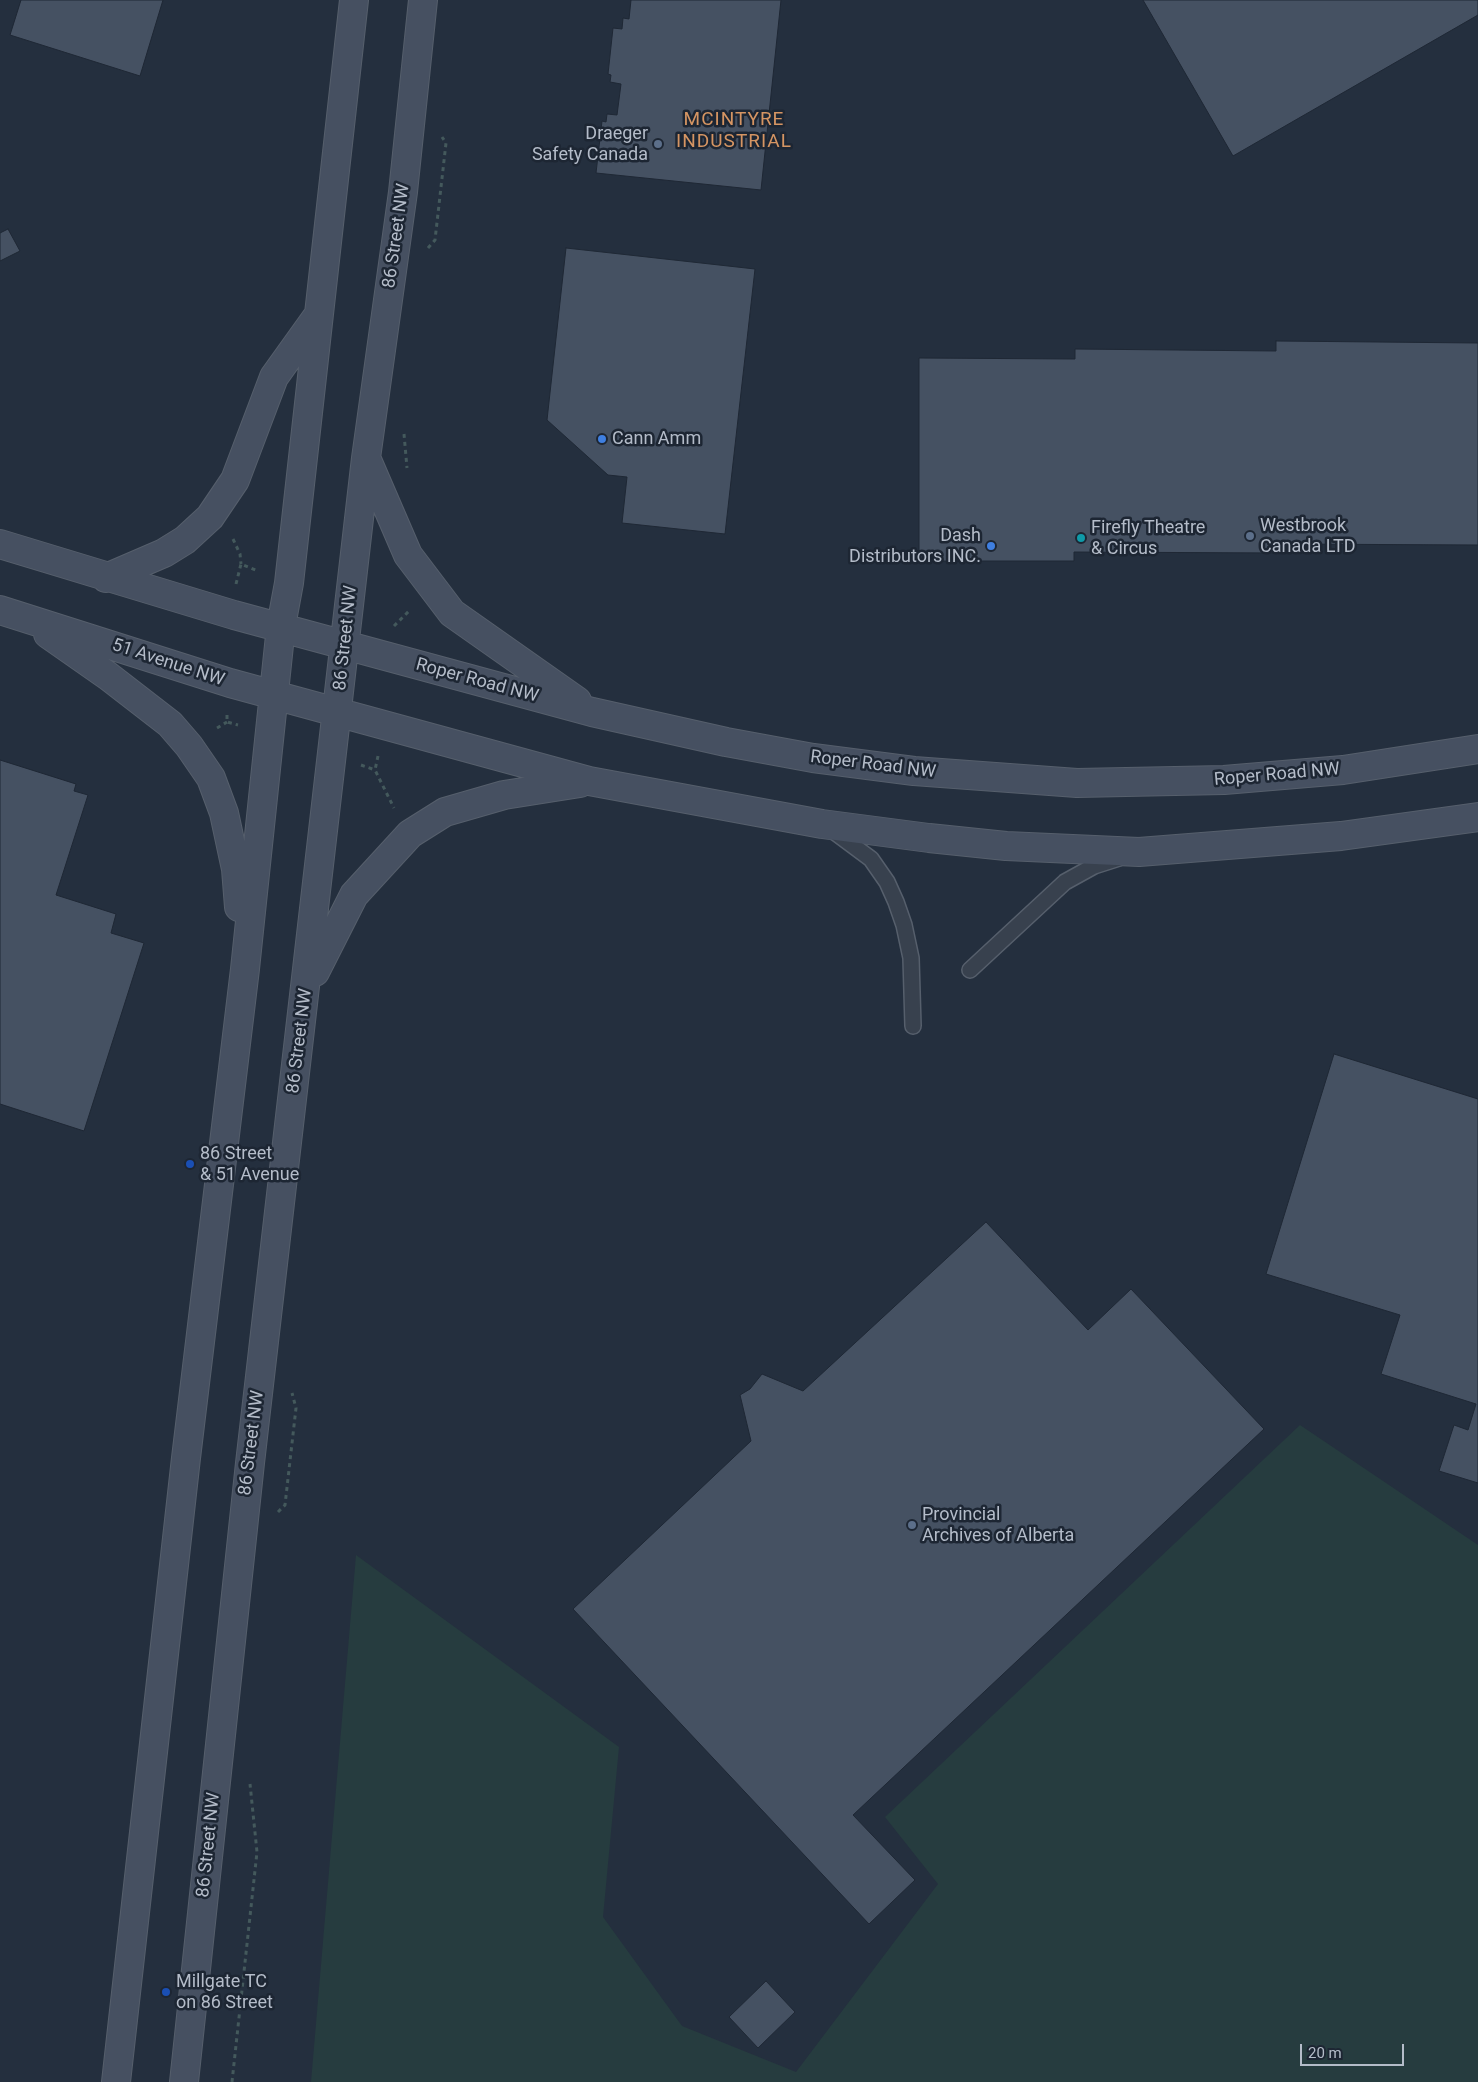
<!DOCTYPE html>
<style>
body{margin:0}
#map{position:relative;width:1478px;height:2082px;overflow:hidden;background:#242f3e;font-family:Roboto,sans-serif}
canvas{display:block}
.scale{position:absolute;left:1300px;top:2044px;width:104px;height:22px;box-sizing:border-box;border:2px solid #b4bcc9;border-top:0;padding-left:6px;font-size:15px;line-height:18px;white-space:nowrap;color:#b4bcc9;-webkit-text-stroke:4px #1d2633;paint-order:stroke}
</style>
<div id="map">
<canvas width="1478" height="2082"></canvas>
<div class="scale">20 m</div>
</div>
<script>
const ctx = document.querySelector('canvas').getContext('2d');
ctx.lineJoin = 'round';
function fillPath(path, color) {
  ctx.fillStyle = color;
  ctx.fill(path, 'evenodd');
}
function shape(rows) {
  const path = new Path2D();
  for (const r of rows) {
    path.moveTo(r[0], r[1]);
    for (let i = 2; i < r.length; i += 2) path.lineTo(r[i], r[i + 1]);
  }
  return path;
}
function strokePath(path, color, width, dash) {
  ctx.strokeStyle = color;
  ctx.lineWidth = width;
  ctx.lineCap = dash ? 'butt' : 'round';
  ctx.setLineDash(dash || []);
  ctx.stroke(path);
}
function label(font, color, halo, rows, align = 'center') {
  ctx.font = font + ' Roboto,sans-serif';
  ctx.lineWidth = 5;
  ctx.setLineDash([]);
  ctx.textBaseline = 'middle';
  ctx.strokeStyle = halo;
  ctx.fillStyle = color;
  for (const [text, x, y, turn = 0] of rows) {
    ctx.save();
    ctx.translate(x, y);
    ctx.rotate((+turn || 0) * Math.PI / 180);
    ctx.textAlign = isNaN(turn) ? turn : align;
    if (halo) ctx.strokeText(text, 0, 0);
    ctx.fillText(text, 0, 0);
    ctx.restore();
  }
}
const green = shape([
 [1300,1425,1478,1545,1478,2082,311,2082,356,1555,619,1747,603,1917,682,2026,796,2072,938,1884,885,1817]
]);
const building = shape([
 [21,0,163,0,140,76,10,35,21,0],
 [631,0,781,0,761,190,596,173,602,121,606,122,607,114,617,115,621,84,610,82,611,75,608,74,613,28,622,29,623,18,629,19,631,0],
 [1143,0,1478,0,1478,15,1233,156,1143,0],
 [8,229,20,251,0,261,0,233,8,229],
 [566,248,755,269,725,534,622,523,627,477,608,475,547,420,566,248],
 [1276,341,1478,343,1478,545,1279,544,1279,553,1074,552,1074,561,919,561,919,358,1075,359,1075,349,1276,351,1276,341],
 [0,760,76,784,74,791,88,795,56,895,116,914,111,933,144,943,84,1131,0,1104,0,760],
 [1334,1054,1478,1099,1478,1483,1439,1471,1454,1425,1468,1430,1476,1404,1381,1374,1400,1315,1266,1274,1334,1054],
 [986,1222,1088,1330,1131,1289,1264,1429,853,1815,915,1880,869,1924,573,1609,751,1441,740,1395,750,1389,762,1374,803,1391,986,1222],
 [766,1981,795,2012,758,2048,729,2017,766,1981]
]);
const path = shape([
 [428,248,435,240,446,143,442,137],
 [404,434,407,468],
 [233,539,240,554,241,564],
 [236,584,241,564,258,571],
 [394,626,410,610],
 [227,715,227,722,238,725],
 [217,728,227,722],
 [378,756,375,770,394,808],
 [361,765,375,770],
 [278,1512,285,1505,296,1408,292,1393],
 [232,2082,257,1852,250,1784]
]);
const lane = shape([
 [832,830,871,859,887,882,896,902,904,925,911,958,913,1026],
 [970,970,1065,882,1094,866,1119,858]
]);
const secondary = shape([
 [367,460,408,555,452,613,577,701],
 [0,544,234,615,592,712,726,742,813,758,914,771,1077,783,1224,780,1343,770,1478,749],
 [106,578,164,553,185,540,210,517,235,480,274,377,317,317],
 [0,610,230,683,589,781,822,824,929,838,1006,846,1139,852,1341,836,1478,817],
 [48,634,108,676,170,724,189,746,211,778,224,813,236,869,239,907],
 [315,972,354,895,410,834,445,812,504,795,580,783],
 [116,2082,186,1458,245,969,281,626,289,583,354,0],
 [184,2082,250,1463,366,458,403,192,423,0]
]);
const markers = [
 [658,144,5,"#5c6f8a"],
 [602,439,5,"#3f7fe0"],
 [1250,536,5,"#5c6f8a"],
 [1081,538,5,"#0f9aa8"],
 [991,546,5,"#3f7fe0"],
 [190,1164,5,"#1a4fb4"],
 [912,1525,5,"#5c6f8a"],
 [166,1992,5,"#1a4fb4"]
];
const poiNames = [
 ["Draeger",648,134,"right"],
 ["Safety Canada",648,155,"right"],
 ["Cann Amm",612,439],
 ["Westbrook",1260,526],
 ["Canada LTD",1260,547],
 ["Firefly Theatre",1091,528],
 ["& Circus",1091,549],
 ["Dash",981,536,"right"],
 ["Distributors INC.",981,557,"right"],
 ["86 Street",200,1154],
 ["& 51 Avenue",200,1175],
 ["Provincial",922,1515],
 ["Archives of Alberta",922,1536],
 ["Millgate TC",176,1982],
 ["on 86 Street",176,2003]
];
const streetNames = [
 ["86 Street NW",397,236,-82],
 ["86 Street NW",346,638,-84],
 ["51 Avenue NW",168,663,18],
 ["Roper Road NW",477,681,15],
 ["Roper Road NW",873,765,7],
 ["Roper Road NW",1277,775,-5],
 ["86 Street NW",300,1041,-83],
 ["86 Street NW",252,1443,-83],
 ["86 Street NW",209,1845,-84]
];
const neighbourhoodNames = [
 ["MCINTYRE",734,120],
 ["INDUSTRIAL",734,142]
];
fillPath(green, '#263c3f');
fillPath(building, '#455162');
strokePath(building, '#1f2835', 1);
strokePath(lane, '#565f6c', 18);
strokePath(secondary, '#565f6c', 30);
strokePath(path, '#44595c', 3, [4, 4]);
strokePath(lane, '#38414e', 15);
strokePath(secondary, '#465061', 28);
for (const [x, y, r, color] of markers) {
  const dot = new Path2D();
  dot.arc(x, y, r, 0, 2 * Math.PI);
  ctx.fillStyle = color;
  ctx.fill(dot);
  strokePath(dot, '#1d2633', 2);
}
label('18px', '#b4bcc9', '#1d2633', poiNames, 'left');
label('18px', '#b4bcc9', '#1d2633', streetNames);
ctx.letterSpacing = '1px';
label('19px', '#d59563', '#1d2633', neighbourhoodNames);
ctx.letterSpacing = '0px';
</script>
